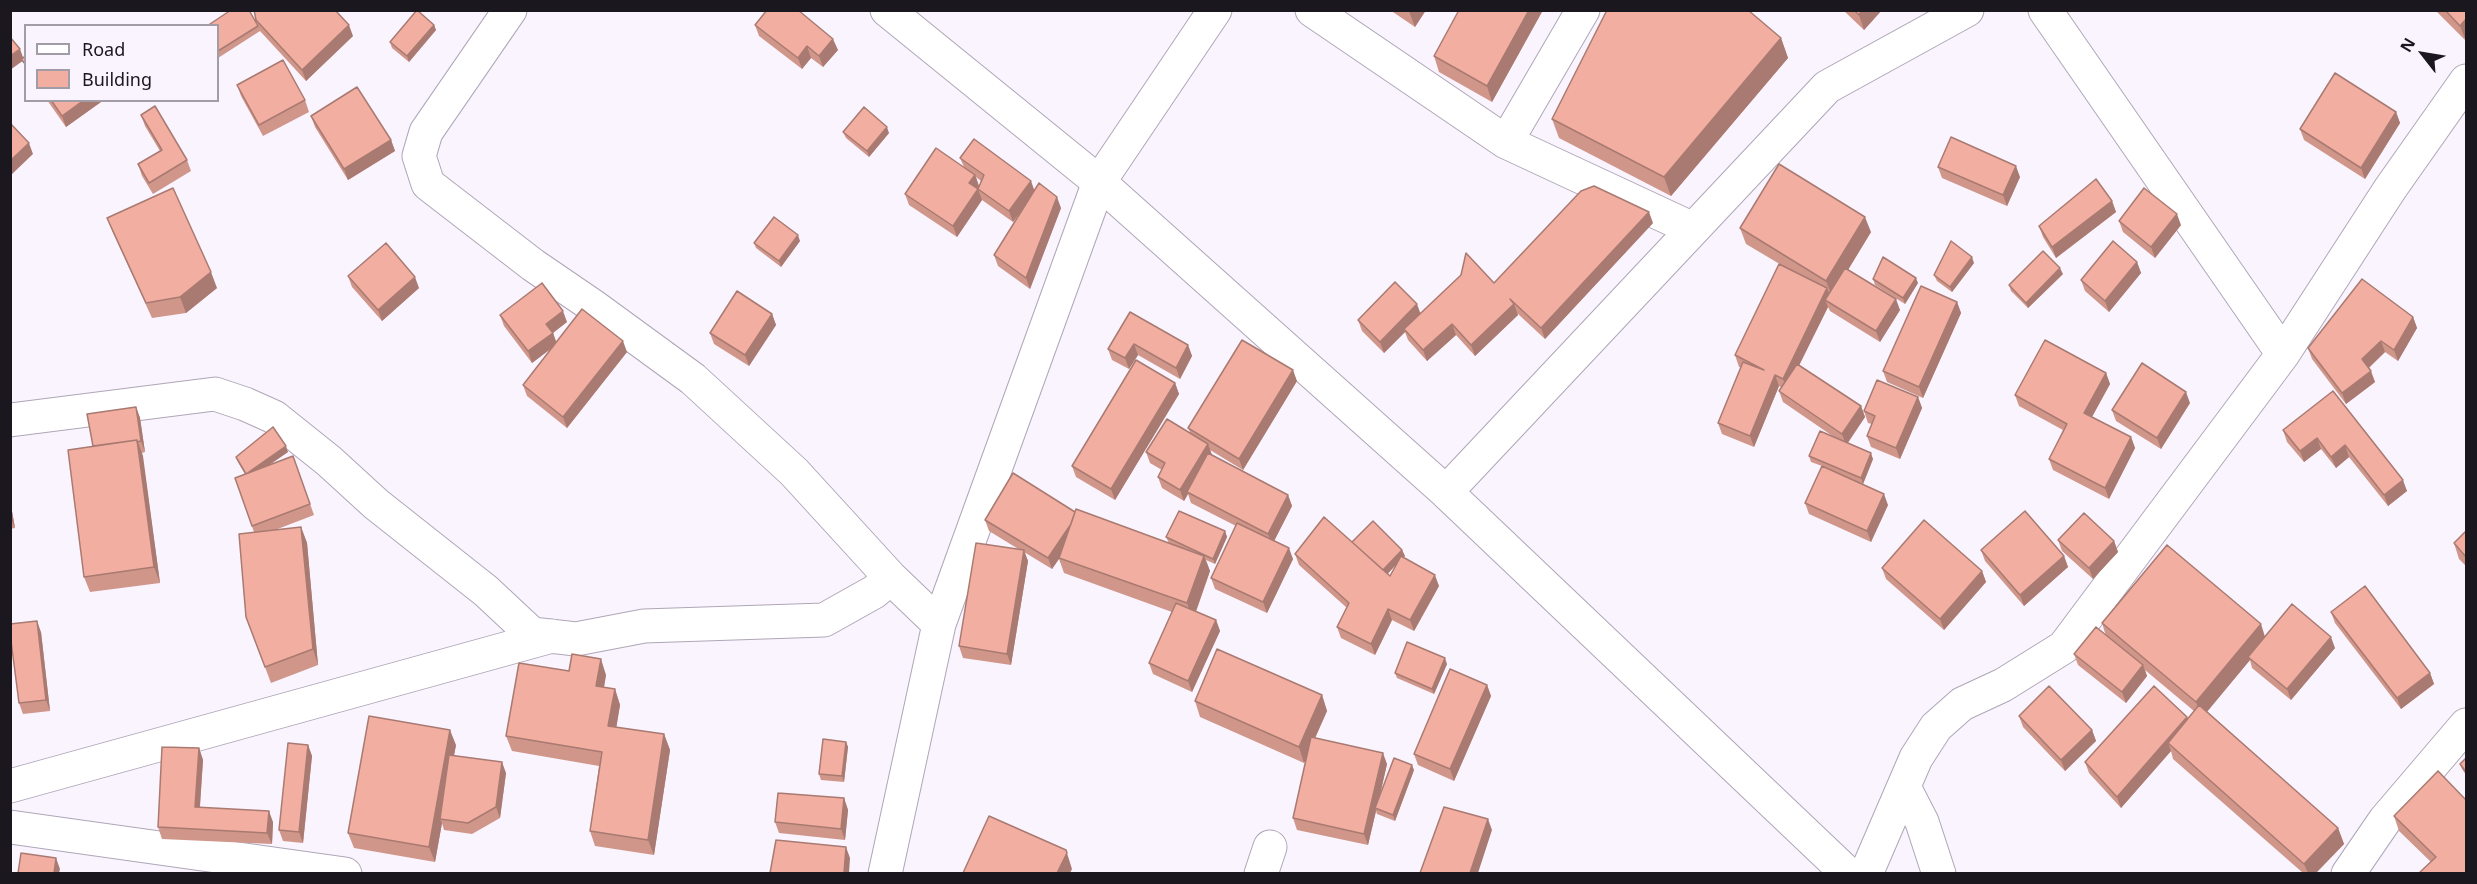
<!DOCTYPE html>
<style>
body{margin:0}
#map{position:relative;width:2477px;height:884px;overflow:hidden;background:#faf4ff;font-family:"Noto Sans",sans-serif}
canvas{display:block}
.frame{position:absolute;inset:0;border:12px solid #1b171e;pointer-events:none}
.legend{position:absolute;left:24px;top:24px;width:195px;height:78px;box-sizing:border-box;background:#faf4ff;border:2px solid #a19ca5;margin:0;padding:8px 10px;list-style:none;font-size:18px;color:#1b171e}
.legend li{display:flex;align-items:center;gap:12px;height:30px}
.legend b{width:30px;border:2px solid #a19ca5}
.north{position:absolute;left:2393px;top:24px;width:60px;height:60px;-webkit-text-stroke:4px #faf4ff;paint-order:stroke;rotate:301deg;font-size:16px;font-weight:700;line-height:24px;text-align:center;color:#1b171e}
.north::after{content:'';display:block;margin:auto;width:21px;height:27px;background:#1b171e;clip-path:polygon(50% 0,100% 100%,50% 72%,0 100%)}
</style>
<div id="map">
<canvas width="2477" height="884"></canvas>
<div class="frame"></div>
<ul class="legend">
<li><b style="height:8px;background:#fff"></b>Road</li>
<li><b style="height:16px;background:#f2aea1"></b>Building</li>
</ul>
<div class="north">N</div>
</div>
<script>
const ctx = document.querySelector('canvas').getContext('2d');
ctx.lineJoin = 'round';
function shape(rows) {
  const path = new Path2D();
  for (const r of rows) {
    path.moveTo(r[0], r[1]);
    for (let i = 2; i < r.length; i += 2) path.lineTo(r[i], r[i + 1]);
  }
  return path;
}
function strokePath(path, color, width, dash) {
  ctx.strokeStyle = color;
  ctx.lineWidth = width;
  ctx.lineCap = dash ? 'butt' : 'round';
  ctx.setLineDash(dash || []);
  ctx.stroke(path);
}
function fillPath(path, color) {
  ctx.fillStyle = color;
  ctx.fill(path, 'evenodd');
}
const minor = shape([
 [510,10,426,132,419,156,428,184,533,265,593,306,693,379,794,472,891,578],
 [887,10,1099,182,1446,492,1848,874],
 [1312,10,1506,142,1693,229],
 [2045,10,2283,354],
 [1506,142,1583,10],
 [10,420,215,394,245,404,274,417,329,461,376,504,486,591,532,634,576,639,644,626,824,620,874,592,891,578,939,624],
 [1446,492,1827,87,1967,10],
 [10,786,552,636],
 [1904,787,1922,822,1939,874],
 [10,827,345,874],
 [885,874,939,624,1099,182,1215,10],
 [1261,874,1270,847],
 [1866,874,1916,758,1936,727,1962,704,2003,685,2064,647,2283,354,2390,189,2466,81],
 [2348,874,2385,820,2466,725]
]);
const wall = shape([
 [1390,10,1426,10,1415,27],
 [1543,10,1492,102,1439,72,1434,56],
 [1843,10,1882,10,1864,30],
 [2435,10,2466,10,2466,41],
 [256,20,353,36,306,81,260,31,218,58,218,26,258,26],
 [434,25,436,30,409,62,392,48,390,42],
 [755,25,838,50,823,67,811,58,802,69,759,36],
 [1781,38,1788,58,1671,196,1559,138,1552,119],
 [237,85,305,100,309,112,263,136,241,96],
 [47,100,101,100,101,102,66,127],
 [2396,112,2400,123,2365,179,2304,140,2300,129],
 [141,115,187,160,191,171,153,194,142,176,138,164,160,151,145,126],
 [311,116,391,140,395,151,348,180,315,127],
 [843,132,889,133,869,157,846,138],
 [960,158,1035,190,1061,208,1030,289,998,266,994,255,1022,210,1013,222,982,200,957,237,909,205,905,194,964,167],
 [976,177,981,181,978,189,979,186],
 [1938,167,2020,177,2007,206,1942,178],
 [2112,201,2116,212,2056,258,2043,237,2039,226],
 [107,218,217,288,186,313,152,318,113,233],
 [2119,221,2181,225,2155,258,2123,232],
 [1653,223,1545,339,1517,313,1518,315,1475,356,1456,335,1427,361,1408,340,1405,332,1384,353,1362,331,1358,320,1420,313,1494,283],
 [1740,228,1871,232,1848,270,1900,310,1880,342,1830,311,1828,307,1799,365,1861,406,1865,417,1848,443,1873,459,1863,484,1888,505,1871,542,1809,514,1805,503,1822,466,1811,462,1809,456,1834,437,1783,402,1779,391,1781,387,1779,386,1754,447,1722,434,1718,423,1741,367,1739,367,1735,355,1783,266,1746,244],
 [800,241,781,267,756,248,754,243],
 [2137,262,2141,273,2109,312,2085,291,2081,280],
 [1974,263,1952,292,1937,281,1934,275],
 [2063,274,2028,308,2011,291,2009,285],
 [348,276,419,288,382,321,352,287],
 [1873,279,1918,283,1905,304,1875,285],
 [1957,302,1961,313,1923,398,1887,382,1883,371],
 [1130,312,1188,345,1192,356,1180,379,1138,355,1129,369,1112,360,1108,349],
 [772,314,776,325,749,366,714,344,710,333],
 [500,315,567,322,553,333,556,342,627,352,567,428,527,396,523,385,552,348,532,363,504,326],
 [2413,317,2417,328,2398,361,2385,352,2369,368,2375,382,2346,404,2312,359,2308,348],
 [2106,373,2110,384,2092,417,2131,437,2135,448,2109,499,2053,470,2049,459,2063,430,2019,406,2015,395],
 [1297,381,1243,470,1210,450,1212,455,1288,495,1292,506,1274,541,1293,559,1267,613,1215,589,1211,578,1236,526,1191,503,1188,494,1184,501,1162,488,1158,477,1162,470,1150,463,1146,452,1190,432,1188,428],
 [1175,383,1179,394,1115,500,1076,477,1072,466],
 [2333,391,2407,491,2388,506,2349,457,2336,468,2321,449,2304,462,2287,442,2283,430],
 [1918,397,1922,408,1900,459,1871,447,1867,436,1872,424,1868,423,1864,411],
 [2190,403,2161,449,2116,421,2112,410],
 [136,407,140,418,145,452,142,453,160,583,90,592,84,577,92,446],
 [288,452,268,466,293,456,314,515,275,530,301,527,307,543,318,665,271,683,246,617,254,532,235,478,245,474,238,462,236,457],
 [10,500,15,528,10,529],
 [1075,512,1169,543,1166,537,1225,531,1227,537,1215,564,1206,560,1210,571,1196,612,1216,620,1220,631,1192,692,1153,674,1149,663,1172,612,1064,573,1059,559,1052,569,1024,552,1028,561,1011,665,963,658,959,646,1020,550,989,531,985,520],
 [2466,531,2466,566,2459,559,2454,543],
 [2058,540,2114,541,2118,552,2093,579,2062,551],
 [1352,542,1402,550,1405,556,1403,557,1439,586,1414,631,1392,620,1375,655,1341,638,1337,627,1347,608,1299,565,1295,554],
 [1396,564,1390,576,1388,574],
 [1981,550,2064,556,2068,567,2024,606,1985,561],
 [1882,568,1982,571,1986,582,1944,630,1886,579],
 [2331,612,2430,673,2434,684,2401,709,2335,623],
 [2102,623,2265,637,2335,648,2291,700,2252,668,2250,660,2207,711,2338,828,2344,844,2316,873,2303,873,2173,759,2171,751,2121,808,2089,773,2085,762,2188,719,2194,711,2145,670,2147,676,2126,703,2078,665,2074,654,2106,636],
 [41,632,50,711,23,714,19,703],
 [1447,664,1434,694,1397,678,1395,673],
 [569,671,606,675,604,688,615,689,620,705,616,727,664,734,670,750,654,855,595,846,590,831,599,766,512,751,506,736],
 [1487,685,1491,696,1454,781,1418,765,1414,754],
 [1322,695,1327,711,1315,738,1387,764,1379,797,1414,770,1395,821,1377,814,1376,811,1368,845,1297,830,1293,818,1307,758,1304,763,1200,717,1195,701],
 [2019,716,2092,730,2096,741,2065,771,2023,727],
 [846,742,848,747,844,782,821,780,819,774],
 [308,745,312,756,303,843,283,841,279,830],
 [456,745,454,755,506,773,500,818,472,834,444,830,442,823,435,862,354,848,348,833],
 [199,748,203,760,200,807,273,822,272,844,162,839,158,827],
 [2466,758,2466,775,2462,769,2460,764],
 [844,798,848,810,845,840,779,833,775,822],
 [2394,816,2466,873,2431,862,2399,831]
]);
const shadedWall = shape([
 [1410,10,1426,10,1415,27,1409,11],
 [1529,10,1543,10,1492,102,1487,86],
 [1862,10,1882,10,1864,30,1859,15],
 [2466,19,2466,41,2460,26],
 [349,25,353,36,306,81,302,70],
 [434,25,436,30,409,62,407,56],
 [1781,38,1788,58,1671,196,1664,177],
 [833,39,838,50,823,67,819,56],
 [807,46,811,58,802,69,798,58],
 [20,49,24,60,10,70,10,56],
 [84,100,101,100,101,102,66,127,62,116],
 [2396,112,2400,123,2365,179,2361,168],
 [887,127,889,133,869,157,867,151],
 [391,140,395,151,348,180,344,169],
 [29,143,33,154,10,176,10,161],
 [2016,166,2020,177,2007,206,2003,195],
 [975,175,979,186,973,194,969,183],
 [1031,181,1035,192,1013,222,1009,211],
 [978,189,982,200,957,237,953,226],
 [1057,197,1061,208,1030,289,1026,278],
 [2112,201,2116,212,2056,258,2052,247],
 [1649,212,1653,223,1545,339,1541,328],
 [2177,214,2181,225,2155,258,2151,247],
 [1865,217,1871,232,1832,296,1826,281],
 [798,235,800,241,781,267,779,261],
 [1972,257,1974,263,1952,292,1950,287],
 [2137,262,2141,273,2109,312,2105,301],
 [2060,268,2063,274,2028,308,2026,303],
 [211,272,217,288,186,313,180,297],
 [415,277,419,288,382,321,378,310],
 [1916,278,1918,283,1905,304,1903,298],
 [1827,288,1832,300,1825,300,1828,307,1787,390,1783,379],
 [1896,299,1900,310,1880,342,1876,331],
 [1957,302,1961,313,1923,398,1919,387],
 [1417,304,1421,315,1404,329,1405,332,1384,353,1380,342],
 [1514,304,1518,315,1475,356,1471,345],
 [563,311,567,322,550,335,546,324],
 [772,314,776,325,749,366,745,355],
 [2413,317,2417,328,2398,361,2394,350],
 [1452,324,1456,335,1427,361,1423,350],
 [553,333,557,344,532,363,528,351],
 [623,341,627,352,567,428,563,417],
 [2381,341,2385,352,2366,370,2362,359],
 [1134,344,1138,355,1129,369,1125,358],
 [1188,345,1192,356,1180,379,1176,368],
 [1293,370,1297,381,1243,470,1239,459],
 [2371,371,2375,382,2346,404,2342,393],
 [2106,373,2110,384,2088,424,2084,413],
 [1775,375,1779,386,1754,447,1750,436],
 [1175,383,1179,394,1115,500,1111,489],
 [2186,392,2190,403,2161,449,2157,438],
 [1918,397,1922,408,1900,459,1896,448],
 [1861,406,1865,417,1846,445,1842,434],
 [136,407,140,418,145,452,141,441],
 [2131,437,2135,448,2109,499,2105,488],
 [2317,438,2321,449,2304,462,2300,451],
 [137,440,143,456,160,583,154,567],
 [1208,444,1212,455,1187,492,1188,494,1184,501,1180,490],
 [2345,445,2349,457,2336,468,2331,457],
 [286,446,288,452,248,479,246,474],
 [1871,453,1873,459,1863,484,1861,478],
 [2403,480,2407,491,2388,506,2384,495],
 [1884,494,1888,505,1871,542,1867,531],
 [1288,495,1292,506,1272,545,1268,534],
 [10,500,15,528,10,517],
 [1078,514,1082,525,1052,569,1048,558],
 [301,527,307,543,318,665,313,649],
 [1225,531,1227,537,1215,564,1213,559],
 [2114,541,2118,552,2093,579,2089,568],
 [1289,548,1293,559,1267,613,1263,602],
 [1024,550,1028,561,1011,665,1007,654],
 [1402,550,1405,556,1384,577,1382,571],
 [1204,556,1210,571,1193,619,1187,603],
 [2064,556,2068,567,2024,606,2020,595],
 [1982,571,1986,582,1944,630,1940,619],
 [1435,575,1439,586,1414,631,1410,620],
 [1388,609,1392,620,1375,655,1371,644],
 [1216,620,1220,631,1192,692,1188,681],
 [37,621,41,632,50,711,46,700],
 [2261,624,2266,640,2248,657,2250,660,2202,718,2196,702],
 [2331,637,2335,648,2291,700,2287,689],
 [1445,658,1447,664,1434,694,1432,689],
 [601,659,606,675,601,702,596,686],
 [2143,665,2147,676,2126,703,2122,692],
 [2430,673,2434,684,2401,709,2397,698],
 [1487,685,1491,696,1454,781,1450,769],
 [615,689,620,705,614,742,608,726],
 [1322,695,1327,711,1304,763,1299,747],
 [2187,717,2191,728,2168,743,2171,751,2121,808,2117,797],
 [450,730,456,745,442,819,440,819,442,823,435,862,429,847],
 [2092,730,2096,741,2065,771,2061,760],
 [664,734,670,750,654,855,648,840],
 [846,742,848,747,844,782,842,776],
 [308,745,312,756,303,843,299,832],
 [199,748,203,760,199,818,195,807],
 [1383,753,1387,764,1377,809,1375,808,1376,811,1368,845,1364,834],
 [502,762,506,773,500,818,496,807],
 [1412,765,1414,770,1395,821,1393,815],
 [844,798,848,810,845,840,841,829],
 [269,811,273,822,272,844,267,833],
 [1488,819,1492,830,1478,873,1470,873],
 [2338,828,2344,844,2316,873,2308,873,2304,864],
 [846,847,850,858,849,873,844,873],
 [1066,850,1072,869,1070,873,1057,873],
 [56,858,60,869,59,873,54,873]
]);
const building = shape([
 [231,10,249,10,258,26,218,51,218,26,207,26,231,10],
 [254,10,335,10,349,25,302,70,256,20,254,10],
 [417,10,434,25,407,56,390,42,417,10],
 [767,10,798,10,833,39,819,56,807,46,798,58,755,25,767,10],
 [1459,10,1529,10,1487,86,1434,56,1459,10],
 [1607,10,1748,10,1781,38,1664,177,1552,119,1607,10],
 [1854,10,1862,10,1859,15,1854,10],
 [2445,10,2466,10,2466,19,2460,26,2445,10],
 [10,37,20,49,10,56,10,37],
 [26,56,26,65,21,59,26,56],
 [283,60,305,100,259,125,237,85,283,60],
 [2335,73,2396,112,2361,168,2300,129,2335,73],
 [357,87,391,140,344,169,311,116,357,87],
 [51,100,84,100,62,116,51,100],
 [155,106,187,160,149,183,138,164,162,150,141,115,155,106],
 [864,107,887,127,867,151,843,132,864,107],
 [10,123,29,143,10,161,10,123],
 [1951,137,2016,166,2003,195,1938,167,1951,137],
 [974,139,1031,181,1009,211,978,189,953,226,905,194,936,148,975,175,969,183,978,189,984,175,960,158,974,139],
 [1779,164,1865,217,1826,281,1740,228,1779,164],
 [2096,179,2112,201,2052,247,2039,226,2096,179],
 [1039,183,1057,197,1026,278,994,255,1039,183],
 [1594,186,1649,212,1541,328,1510,299,1514,304,1471,345,1452,324,1423,350,1404,329,1461,275,1466,253,1494,283,1581,191,1594,186],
 [173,188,211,272,180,297,146,303,107,218,173,188],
 [2144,188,2177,214,2151,247,2119,221,2144,188],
 [774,217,798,235,779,261,754,243,774,217],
 [1951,241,1972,257,1950,287,1934,275,1951,241],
 [2113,241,2137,262,2105,301,2081,280,2113,241],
 [386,243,415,277,378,310,348,276,386,243],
 [2043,251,2060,268,2026,303,2009,285,2043,251],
 [1883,257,1916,278,1903,298,1873,279,1883,257],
 [1779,264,1827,288,1783,379,1775,375,1750,436,1718,423,1743,362,1764,370,1735,355,1779,264],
 [1845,268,1896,299,1876,331,1825,300,1845,268],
 [2362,279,2413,317,2394,350,2381,341,2362,359,2371,371,2342,393,2308,348,2362,279],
 [1395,282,1417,304,1380,342,1358,320,1395,282],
 [542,283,563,311,546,324,553,333,528,351,500,315,542,283],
 [1921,286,1957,302,1919,387,1883,371,1921,286],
 [737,291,772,314,745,355,710,333,737,291],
 [582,309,623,341,563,417,523,385,582,309],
 [1130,312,1188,345,1176,368,1134,344,1125,358,1108,349,1130,312],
 [1242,340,1293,370,1239,459,1188,428,1242,340],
 [2045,340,2106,373,2084,413,2131,437,2105,488,2049,459,2067,424,2015,395,2045,340],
 [1136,360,1175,383,1111,489,1072,466,1136,360],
 [2142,363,2186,392,2157,438,2112,410,2142,363],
 [1797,364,1861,406,1842,434,1779,391,1797,364],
 [1877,380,1918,397,1896,448,1867,436,1875,416,1864,411,1877,380],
 [2333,391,2403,480,2384,495,2345,445,2331,457,2317,438,2300,451,2283,430,2333,391],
 [136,407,141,441,137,442,137,440,93,446,87,414,136,407],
 [1167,419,1208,444,1180,490,1158,477,1165,463,1146,452,1167,419],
 [273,427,286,446,246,474,236,457,273,427],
 [1820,431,1871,453,1861,478,1809,456,1820,431],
 [137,440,154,567,84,577,68,450,137,440],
 [1208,453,1288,495,1268,534,1187,492,1208,453],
 [293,456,310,504,252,526,235,478,293,456],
 [1822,466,1884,494,1867,531,1805,503,1822,466],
 [1013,473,1075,512,1071,524,1048,558,985,520,1013,473],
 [1076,509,1204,556,1187,603,1059,558,1076,509],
 [1179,511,1225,531,1213,559,1166,537,1179,511],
 [2025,511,2064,556,2020,595,1981,550,2025,511],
 [2084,513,2114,541,2089,568,2058,540,2084,513],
 [1324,517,1390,576,1401,556,1435,575,1410,620,1388,609,1371,644,1337,627,1349,603,1295,554,1324,517],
 [1924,520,1982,571,1940,619,1882,568,1924,520],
 [1373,521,1402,550,1383,570,1352,542,1373,521],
 [1237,523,1289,548,1263,602,1211,578,1237,523],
 [301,527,313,649,265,667,246,617,239,534,301,527],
 [2466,531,2466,557,2454,543,2466,531],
 [976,543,1024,550,1007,654,959,646,976,543],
 [2167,545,2261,624,2196,702,2102,623,2167,545],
 [2365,586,2430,673,2397,698,2331,612,2365,586],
 [1176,603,1216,620,1188,681,1149,663,1176,603],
 [2292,604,2331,637,2287,689,2248,657,2292,604],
 [37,621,46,700,19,703,10,633,10,624,37,621],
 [2096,627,2143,665,2122,692,2074,654,2096,627],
 [1407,642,1445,658,1432,689,1395,673,1407,642],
 [1217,649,1322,695,1299,747,1195,701,1217,649],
 [572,654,601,659,596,686,615,689,608,726,664,734,648,840,590,831,602,752,506,736,519,663,569,671,572,654],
 [1450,669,1487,685,1450,769,1414,754,1450,669],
 [2049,686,2092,730,2061,760,2019,716,2049,686],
 [2154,686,2187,717,2117,797,2085,762,2154,686],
 [2199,705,2338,828,2304,864,2168,743,2199,705],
 [369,716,450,730,429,847,348,833,369,716],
 [1311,737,1383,753,1364,834,1293,818,1311,737],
 [823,739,846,742,842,776,819,774,823,739],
 [288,743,308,745,299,832,279,830,288,743],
 [162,747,199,748,195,807,269,811,267,833,158,827,162,747],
 [449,755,502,762,496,807,468,823,440,819,449,755],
 [1394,758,1412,765,1393,815,1375,808,1394,758],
 [2466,758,2466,772,2460,764,2466,758],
 [2438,771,2466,800,2466,873,2419,873,2436,857,2394,816,2438,771],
 [778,793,844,798,841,829,775,822,778,793],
 [1444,807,1488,819,1470,873,1420,873,1444,807],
 [989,816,1066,850,1067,853,1057,873,963,873,989,816],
 [776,840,846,847,844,873,770,873,776,840],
 [21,853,56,858,54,873,18,873,21,853]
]);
strokePath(minor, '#afa6b7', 35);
strokePath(minor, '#fff', 33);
fillPath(wall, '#d0968a');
fillPath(shadedWall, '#a97a71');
fillPath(building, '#f2aea1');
strokePath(building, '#a97a71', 1.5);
</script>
